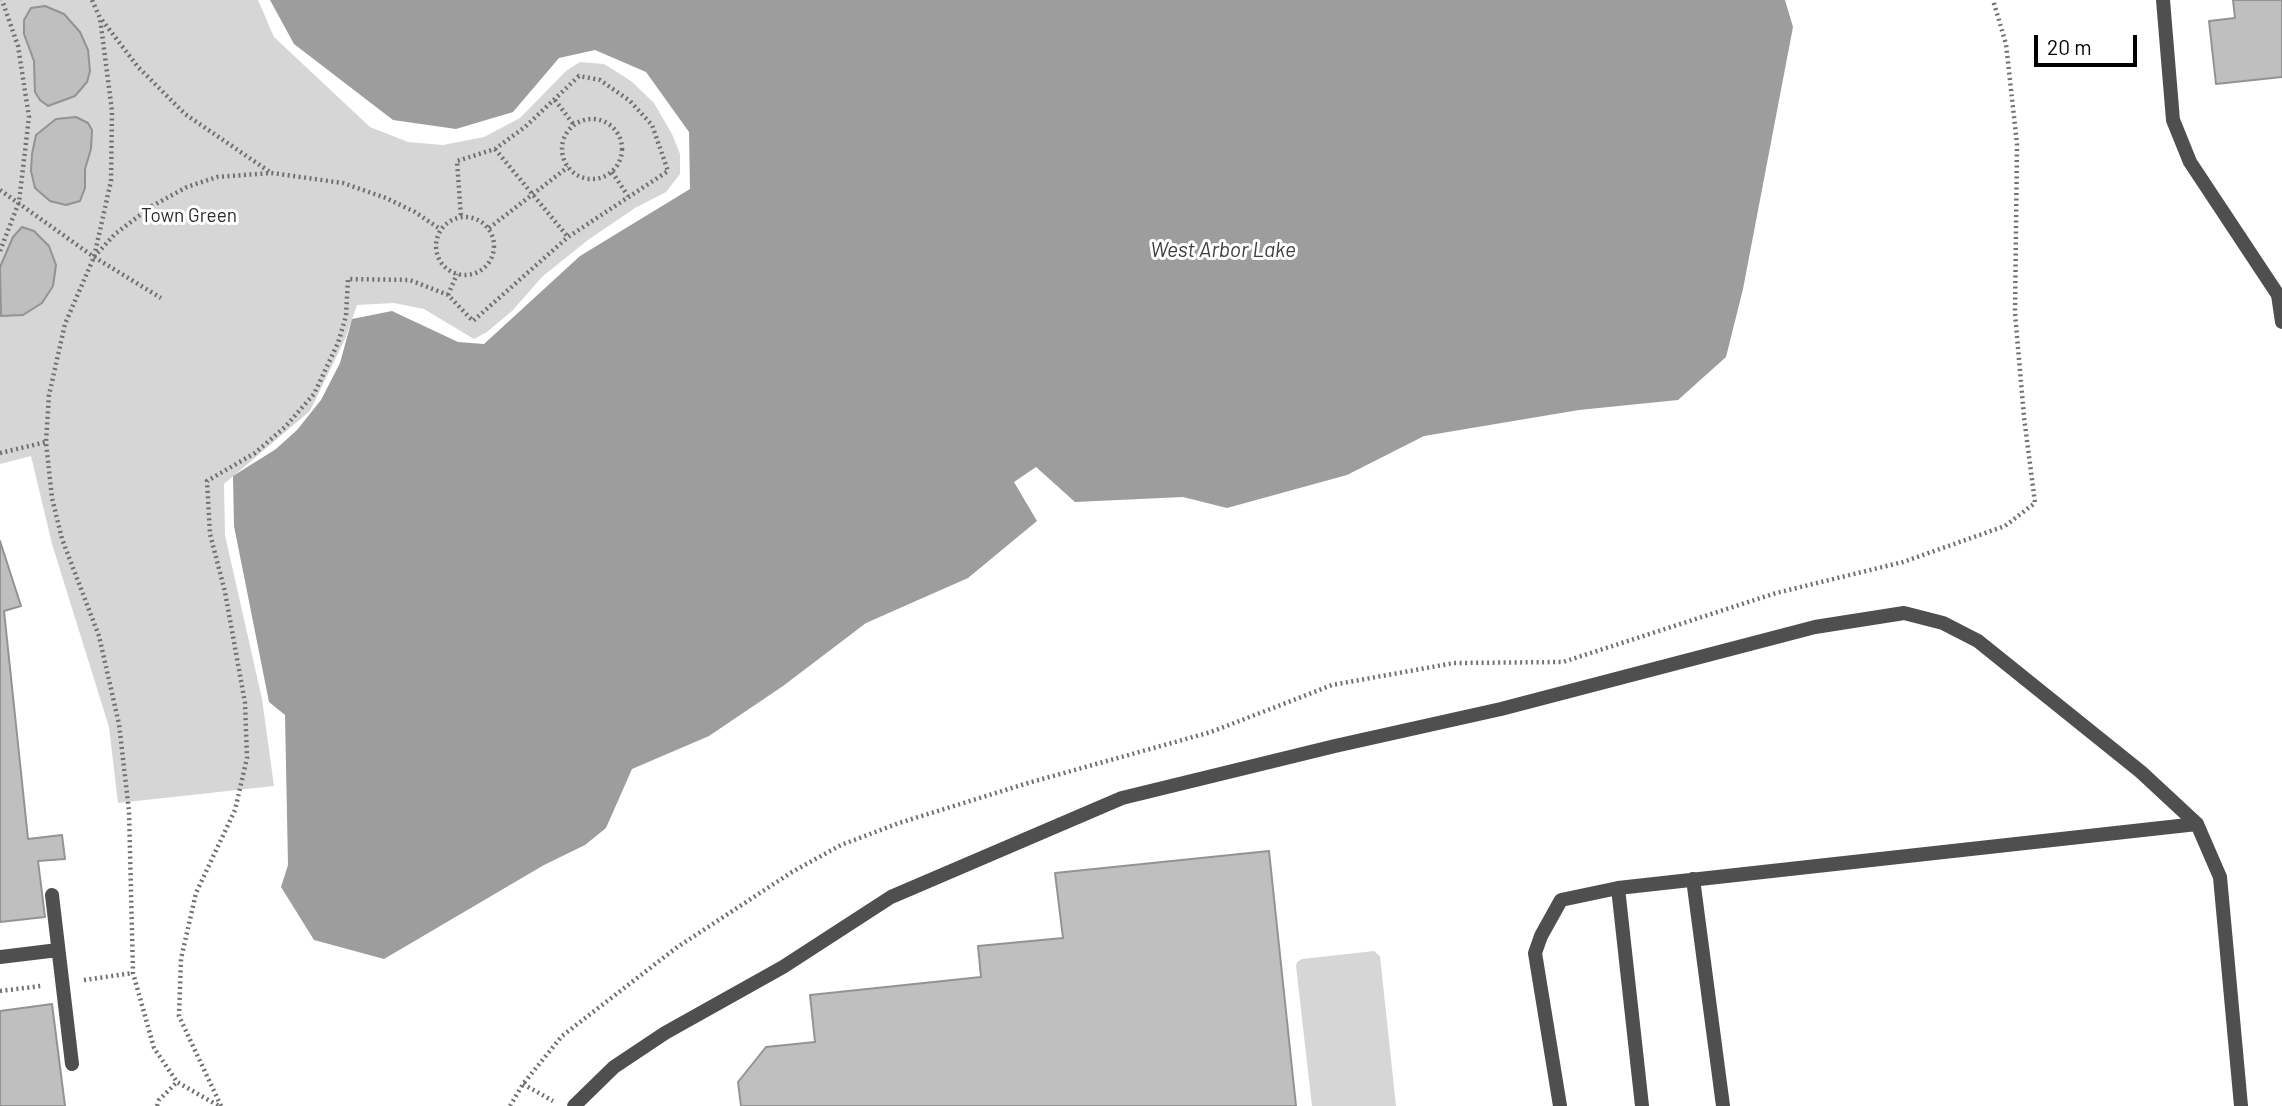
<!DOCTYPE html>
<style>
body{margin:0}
#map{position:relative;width:2282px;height:1106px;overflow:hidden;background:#fff;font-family:Barlow,sans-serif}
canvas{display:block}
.scale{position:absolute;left:2034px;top:35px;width:103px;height:32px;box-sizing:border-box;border:4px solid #000;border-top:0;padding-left:9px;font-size:21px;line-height:24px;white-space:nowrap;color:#000;-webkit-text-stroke:5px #fff;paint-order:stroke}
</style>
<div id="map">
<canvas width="2282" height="1106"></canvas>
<div class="scale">20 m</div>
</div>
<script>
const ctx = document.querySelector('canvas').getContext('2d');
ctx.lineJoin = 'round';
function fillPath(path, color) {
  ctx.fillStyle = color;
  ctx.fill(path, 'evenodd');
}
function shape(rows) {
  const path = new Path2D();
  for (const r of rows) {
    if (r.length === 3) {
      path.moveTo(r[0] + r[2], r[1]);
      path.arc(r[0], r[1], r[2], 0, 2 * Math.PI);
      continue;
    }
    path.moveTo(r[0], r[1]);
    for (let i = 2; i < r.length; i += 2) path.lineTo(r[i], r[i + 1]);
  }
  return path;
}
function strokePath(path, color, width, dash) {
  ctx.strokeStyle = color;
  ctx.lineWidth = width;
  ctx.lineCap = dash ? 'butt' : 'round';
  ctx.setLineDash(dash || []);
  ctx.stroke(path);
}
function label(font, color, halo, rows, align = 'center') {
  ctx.font = font + ' Barlow,sans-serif';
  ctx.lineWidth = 6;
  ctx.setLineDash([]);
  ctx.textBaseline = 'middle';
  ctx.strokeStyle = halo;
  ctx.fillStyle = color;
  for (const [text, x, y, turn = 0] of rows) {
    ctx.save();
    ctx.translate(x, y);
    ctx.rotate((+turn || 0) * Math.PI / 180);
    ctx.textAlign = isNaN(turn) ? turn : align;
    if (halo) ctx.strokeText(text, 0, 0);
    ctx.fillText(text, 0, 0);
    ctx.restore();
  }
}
const green = shape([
 [0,0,258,0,274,37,370,127,408,142,443,145,484,137,520,118,566,71,580,62,604,64,631,81,654,103,672,134,680,154,680,174,666,192,635,208,588,240,543,276,512,311,487,332,474,339,424,309,394,303,357,305,345,339,310,411,224,484,225,535,262,699,274,786,118,803,109,727,52,544,31,456,0,464],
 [1374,951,1380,956,1396,1106,1312,1106,1296,966,1297,962,1302,959]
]);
const water = shape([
 [270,0,1785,0,1793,27,1743,289,1726,357,1678,400,1579,410,1424,436,1347,475,1227,508,1183,497,1075,502,1036,467,1014,482,1037,521,968,578,866,623,783,686,709,736,632,769,606,828,585,845,544,865,384,959,314,940,281,887,288,865,285,715,269,702,234,526,233,476,276,449,297,430,321,400,340,363,352,319,392,311,458,342,484,344,580,256,690,189,689,132,646,72,595,50,559,58,513,112,456,129,393,120,294,44]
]);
const building = shape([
 [2233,0,2282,0,2282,77,2216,84,2209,21,2235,18,2233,0],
 [45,6,64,14,80,32,88,50,90,71,87,82,75,96,48,106,40,100,35,92,34,61,24,34,24,20,31,8,45,6],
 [76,117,88,123,92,130,91,149,85,169,85,188,80,201,66,205,50,201,35,188,31,171,32,154,36,135,56,119,76,117],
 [22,227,34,231,49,246,56,265,53,286,42,303,23,315,1,316,0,267,13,237,22,227],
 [0,541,21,606,4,611,28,839,62,835,65,859,38,861,45,917,0,922,0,541],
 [1269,851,1296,1106,741,1106,738,1082,766,1047,815,1042,810,995,981,977,978,946,1063,938,1055,873,1269,851],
 [52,1004,65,1106,0,1106,0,1011,52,1004]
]);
const path = shape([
 [92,0,100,18,112,111,111,181,94,257,65,324,49,395,46,442,52,498,62,539,99,636,119,724,129,811,133,973,154,1048,177,1082,219,1106],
 [102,20,138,67,185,114,270,172],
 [555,100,574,125],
 [592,149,30],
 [495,149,568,237],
 [612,172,628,196],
 [0,190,94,257,161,298],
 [465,246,29],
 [489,228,568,167],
 [0,251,19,202,29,117,18,46,2,0],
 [94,257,115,234,152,206,187,187,217,177,271,173,343,183,386,198,415,212,440,229],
 [448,295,457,274],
 [0,453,46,442],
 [84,980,133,973],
 [0,991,41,986],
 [523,1084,553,1101],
 [157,1106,159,1100,177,1082],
 [221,1106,179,1016,181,959,196,893,235,810,247,758,245,703,225,592,210,534,207,481,255,453,285,427,314,394,338,343,346,316,348,279,410,280,448,295,473,321,568,237,668,171,652,125,630,101,600,80,579,76,525,127,495,149,457,161,461,217],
 [510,1106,523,1084,562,1036,676,948,792,872,841,845,899,823,1028,783,1211,732,1332,685,1454,663,1563,662,1776,593,1903,562,2005,526,2035,503,2024,417,2015,313,2017,144,2006,44,1993,0]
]);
const lane = shape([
 [2163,0,2173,120,2190,162,2278,295,2282,322],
 [1693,879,1723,1106],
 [1618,888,1642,1106],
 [52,895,72,1064],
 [0,957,58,950],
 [574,1106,614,1067,665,1033,783,967,891,897,1122,798,1335,746,1501,709,1815,627,1904,613,1943,623,1978,641,2141,772,2197,824,2220,877,2241,1106],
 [1560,1106,1535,953,1541,936,1561,900,1618,888,2197,824]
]);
const parkNames = [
 ["Town Green",189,216]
];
const waterNames = [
 ["West Arbor Lake",1223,250]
];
fillPath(green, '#d6d6d6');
fillPath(water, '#9d9d9d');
fillPath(building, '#bfbfbf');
strokePath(building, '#939393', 2);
strokePath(path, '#717171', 4.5, [2, 3.5]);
strokePath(lane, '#4f4f4f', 14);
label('19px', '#2d2d2d', '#fff', parkNames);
label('italic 21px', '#3e3e3e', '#fff', waterNames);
</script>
